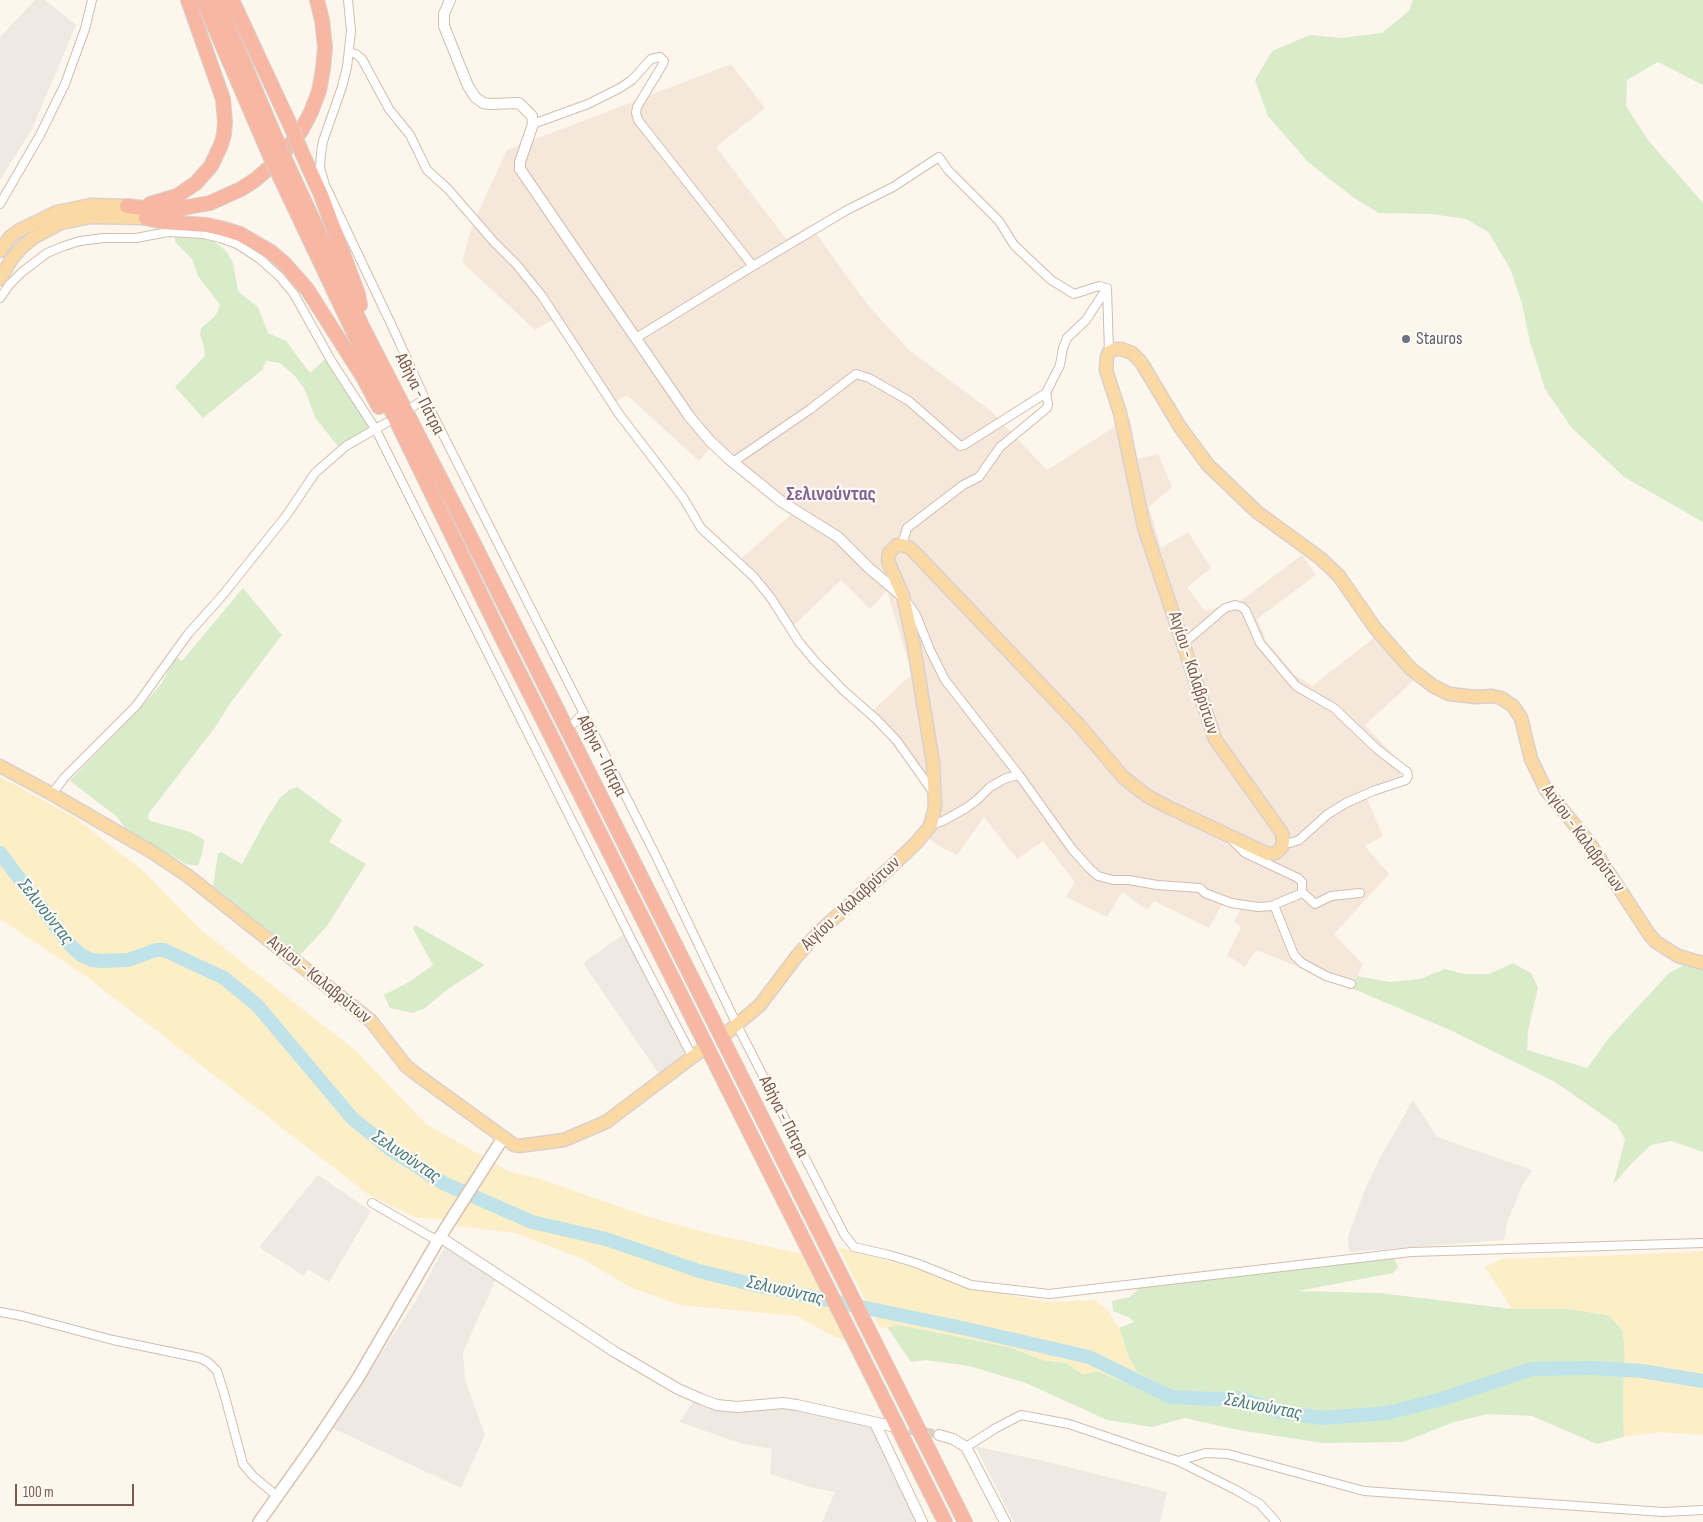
<!DOCTYPE html>
<meta charset="utf-8">
<style>
body{margin:0}
#map{position:relative;width:1703px;height:1522px;overflow:hidden;background:#fdf6ec;font-family:"Sofia Sans Condensed",sans-serif}
canvas{display:block}
.scale{position:absolute;left:15px;top:1484px;width:119px;height:22px;box-sizing:border-box;border:2px solid #7a5c4d;border-top:0;padding-left:6px;font-size:15px;line-height:18px;white-space:nowrap;color:#7a5c4d;-webkit-text-stroke:4px #fffaf3;paint-order:stroke}
</style>
<div id="map">
<canvas width="1703" height="1522"></canvas>
<div class="scale">100 m</div>
</div>
<script>
const ctx = document.querySelector('canvas').getContext('2d');
ctx.lineJoin = 'round';
function fillPath(path, color) {
  ctx.fillStyle = color;
  ctx.fill(path, 'evenodd');
}
function shape(rows) {
  const path = new Path2D();
  for (const r of rows) {
    path.moveTo(r[0], r[1]);
    for (let i = 2; i < r.length; i += 2) path.lineTo(r[i], r[i + 1]);
  }
  return path;
}
function strokePath(path, color, width, dash) {
  ctx.strokeStyle = color;
  ctx.lineWidth = width;
  ctx.lineCap = dash ? 'butt' : 'round';
  ctx.setLineDash(dash || []);
  ctx.stroke(path);
}
function label(font, color, halo, rows, align = 'center') {
  ctx.font = font + ' "Sofia Sans Condensed",sans-serif';
  ctx.lineWidth = 4.5;
  ctx.setLineDash([]);
  ctx.textBaseline = 'middle';
  ctx.strokeStyle = halo;
  ctx.fillStyle = color;
  for (const [text, x, y, turn = 0] of rows) {
    ctx.save();
    ctx.translate(x, y);
    ctx.rotate((+turn || 0) * Math.PI / 180);
    ctx.textAlign = isNaN(turn) ? turn : align;
    if (halo) ctx.strokeText(text, 0, 0);
    ctx.fillText(text, 0, 0);
    ctx.restore();
  }
}
const residential = shape([
 [731,64,765,108,716,147,786,239,810,225,867,304,909,350,991,411,1047,470,1130,417,1137,459,1158,454,1172,487,1149,507,1161,548,1188,532,1211,568,1187,587,1205,611,1242,600,1302,555,1316,575,1257,619,1267,642,1294,674,1312,686,1375,637,1413,681,1365,725,1400,762,1400,773,1399,777,1363,789,1383,836,1365,846,1389,874,1334,934,1363,965,1351,988,1256,950,1245,967,1227,955,1241,927,1234,922,1241,908,1223,903,1209,928,1154,901,1147,910,1122,892,1107,917,1066,897,1075,882,1043,841,1017,859,984,817,957,855,937,845,926,836,922,822,927,809,928,797,920,778,868,715,912,674,887,591,870,609,841,580,789,630,762,592,737,562,792,514,710,448,699,461,627,395,609,406,552,320,535,330,462,262,472,226,507,150]
]);
const industrial = shape([
 [35,0,45,0,76,25,32,129,0,180,0,37],
 [624,934,686,1055,659,1074,583,963],
 [1413,1100,1437,1137,1532,1170,1522,1186,1507,1223,1504,1240,1349,1252,1348,1237,1364,1192,1381,1156],
 [318,1175,371,1211,329,1282,308,1269,304,1276,259,1247],
 [445,1246,496,1279,463,1352,465,1380,485,1435,461,1488,332,1428,415,1302],
 [695,1400,774,1405,870,1425,916,1522,822,1522,835,1492,813,1488,770,1474,772,1449,740,1443,679,1422],
 [978,1447,1040,1460,1167,1492,1160,1522,1014,1522,976,1448]
]);
const green = shape([
 [1413,0,1703,0,1703,85,1658,62,1627,80,1626,106,1648,140,1703,203,1703,522,1624,477,1571,427,1545,389,1530,342,1522,304,1510,268,1488,232,1466,219,1431,214,1379,213,1354,198,1308,162,1268,116,1255,80,1272,51,1310,35,1341,38,1382,33,1409,11],
 [181,236,213,240,227,252,233,263,238,290,240,293,258,307,268,333,286,341,310,373,325,359,372,429,353,437,338,446,316,419,304,388,294,375,280,363,266,361,262,370,203,418,175,387,205,356,204,346,200,335,201,328,214,317,218,311,220,305,198,276,192,259,175,242,175,237],
 [243,588,282,635,229,705,216,726,149,813,148,818,151,821,190,832,204,840,203,850,198,866,186,864,126,829,116,816,70,781,142,706,161,684,176,657,182,661],
 [297,787,342,820,329,842,366,864,327,926,300,955,213,886,218,854,221,852,242,864,267,818,280,798,289,790],
 [415,925,485,965,448,989,425,1008,413,1013,390,1008,384,995,409,982,433,965,413,929],
 [1513,963,1531,973,1538,988,1528,1031,1527,1050,1587,1068,1609,1038,1669,973,1688,963,1703,968,1703,1152,1671,1141,1651,1145,1632,1163,1613,1185,1625,1140,1617,1125,1555,1082,1450,1030,1351,988,1357,976,1389,982,1420,979,1445,969,1465,974,1489,974],
 [1390,1257,1395,1260,1398,1267,1393,1273,1298,1291,1380,1293,1512,1309,1567,1309,1609,1315,1623,1331,1625,1355,1623,1399,1624,1437,1597,1444,1532,1416,1488,1414,1454,1422,1403,1442,1323,1443,1238,1430,1185,1418,1152,1427,1107,1420,1026,1383,969,1366,926,1360,911,1362,887,1327,900,1325,1009,1347,1043,1360,1067,1363,1082,1374,1097,1371,1164,1398,1169,1389,1137,1372,1129,1358,1119,1328,1134,1322,1130,1318,1113,1311,1112,1301,1130,1297,1140,1287]
]);
const sand = shape([
 [0,777,73,816,144,872,201,930,355,1050,426,1124,510,1172,537,1178,646,1216,704,1232,806,1255,851,1343,833,1336,796,1316,680,1305,630,1287,583,1259,515,1233,456,1226,445,1219,417,1218,369,1195,87,977,0,919],
 [838,1247,918,1269,963,1285,1009,1295,1047,1302,1095,1300,1108,1311,1119,1328,1129,1358,1137,1372,1169,1389,1164,1398,1097,1371,1082,1374,1067,1363,1043,1360,1009,1347,900,1325,880,1328],
 [1703,1251,1703,1435,1660,1432,1624,1437,1623,1399,1625,1355,1623,1331,1608,1315,1567,1309,1512,1309,1485,1267,1501,1259,1621,1255]
]);
const river = shape([
 [0,853,69,944,81,955,92,960,102,961,128,960,156,950,164,950,224,978,257,1005,352,1118,390,1149,443,1183,532,1222,606,1239,699,1271,759,1286,958,1327,1089,1357,1171,1397,1214,1399,1240,1398,1276,1411,1321,1418,1387,1413,1442,1399,1532,1369,1593,1368,1642,1371,1703,1381]
]);
const tertiaryTunnel = shape([
 [894,1427,939,1435]
]);
const minor = shape([
 [348,0,351,31,347,67,342,87,323,141,321,153,320,168,325,185,392,326,425,399,657,858,737,1025,844,1234,854,1247,889,1255,916,1263,971,1285,1049,1294,1411,1252,1703,1243],
 [349,52,356,54,362,59,389,109,410,135,427,170,448,189,494,242,517,265,542,296,619,414,684,499,701,528,754,577,771,598,799,642,814,660,843,690,876,719,897,741,933,792],
 [533,124,588,104,620,88,632,80,651,59,660,57,664,61,663,64,637,107,636,113,638,120,753,266],
 [0,204,40,135,65,84,85,29,92,0],
 [0,298,10,284,22,272,47,253,64,246,80,241,104,238,136,238,168,232,204,234,220,238,237,244,260,259,280,277,294,294,332,362,376,430,632,941,693,1058],
 [636,338,753,266,847,210,893,187,939,157,948,170,999,221,1014,245,1051,280,1074,294,1099,286,1107,288,1109,352],
 [412,407,425,399],
 [733,462,809,410,856,374,869,378,909,401,957,443,960,446,964,445,1046,393,1060,365,1063,348,1067,338,1086,320,1107,288],
 [902,545,907,528,963,485,979,477,1000,447,1047,408,1048,404,1046,393],
 [907,602,916,615,930,650,945,680,1019,775,1072,849,1089,868,1098,876,1113,880,1129,880,1157,885,1200,888,1205,893,1231,903,1258,907,1271,906,1300,894,1302,892,1302,882,1298,878,1245,853,1234,842],
 [1183,644,1225,608,1235,605,1242,607,1246,611,1260,643,1296,686,1334,708,1377,749,1407,772,1408,776,1406,780,1373,791,1346,803,1328,814,1299,840,1290,843,1283,842],
 [574,723,583,713],
 [52,794,64,778,136,706,188,634,222,596,286,516,315,473,346,446,386,423],
 [931,825,943,821,966,808,977,800,990,787,1006,778,1019,775],
 [1302,892,1315,904,1331,896,1360,893],
 [1274,905,1294,955,1302,963,1326,976,1351,984],
 [372,1203,438,1241],
 [0,1312,22,1316,113,1340,200,1358,208,1362,217,1371,224,1393,243,1464,253,1476,277,1496],
 [966,1447,996,1428,1021,1415,1069,1424,1178,1461,1206,1453,1228,1454,1364,1491,1663,1512,1703,1510],
 [1178,1461,1236,1490,1260,1504,1276,1522]
]);
const tertiary = shape([
 [450,0,444,14,444,26,468,86,475,97,483,103,491,104,519,103,532,116,533,124,520,162,520,169,689,416,710,441,728,458,782,502,838,537,869,568,902,596],
 [440,1237,615,1352,678,1389,701,1399,717,1405,737,1407,783,1403,797,1405,891,1426],
 [875,1423,922,1522],
 [939,1435,953,1439,966,1447,1005,1522]
]);
const secondary = shape([
 [259,1522,315,1443,358,1378,440,1237,503,1138]
]);
const primary = shape([
 [0,251,10,237,18,231,57,212,91,205,127,206],
 [0,279,11,260,21,248,33,238,61,223,91,217,146,218],
 [0,766,52,794,152,852,188,876,371,1021,406,1066,416,1074,514,1145,519,1146,564,1140,606,1122,703,1049],
 [728,1032,760,1005,797,956,819,932,893,865,917,842,931,825,935,806,933,763,913,641,903,596,888,561,889,553,897,545,902,545,910,548,920,558,1079,725,1123,777,1147,796,1168,807,1268,854,1276,853,1282,847,1283,842,1282,833,1215,739,1144,527,1120,413,1106,370,1107,357,1109,352,1115,349,1121,349,1132,353,1141,362,1180,427,1208,465,1257,512,1320,558,1339,576,1375,628,1411,669,1433,686,1449,694,1476,697,1492,696,1501,698,1513,706,1521,718,1531,759,1546,790,1588,841,1649,934,1656,942,1678,956,1703,963]
]);
const motorway = shape([
 [203,0,270,156],
 [217,0,279,146],
 [232,0,292,129],
 [302,153,321,195,358,294,360,305],
 [289,168,363,328,468,532,965,1522],
 [280,177,361,348,502,638,945,1522],
 [150,204,177,196,196,183,211,166,221,145,224,134,225,122,223,99,188,0],
 [127,206,160,210,177,209,210,203,241,189,255,180,277,161,301,131,311,112,319,91,323,69,325,47,322,20,317,0],
 [146,218,163,222,207,225,224,229,240,234,271,252,284,263,307,289,363,377,379,407]
]);
const motorwayBridge = shape([
 [292,129,302,153],
 [279,146,289,168],
 [270,156,280,177]
]);
const markers = [
 [1406,339,5,"#6b7280"]
];
const worshipNames = [
 ["Stauros",1416,339]
];
const streetNames = [
 ["Αθήνα - Πάτρα",419,394,63],
 ["Αιγίου - Καλαβρύτων",1193,673,72],
 ["Αθήνα - Πάτρα",601,756,63],
 ["Αιγίου - Καλαβρύτων",1583,839,54],
 ["Αιγίου - Καλαβρύτων",851,904,-43],
 ["Αιγίου - Καλαβρύτων",319,980,39],
 ["Αθήνα - Πάτρα",783,1117,63]
];
const waterNames = [
 ["Σελινούντας",45,912,52],
 ["Σελινούντας",406,1157,34],
 ["Σελινούντας",785,1291,13],
 ["Σελινούντας",1263,1407,11]
];
const quarterNames = [
 ["Σελινούντας",831,495]
];
fillPath(residential, '#f5e8da');
fillPath(industrial, '#efe9e4');
fillPath(green, '#d8ecc9');
fillPath(sand, '#fcefc7');
strokePath(river, '#bfe3e8', 14);
strokePath(tertiaryTunnel, '#dcd0c4', 10, [10, 5]);
strokePath(minor, '#d1beb0', 10);
strokePath(tertiary, '#d1beb0', 12);
strokePath(secondary, '#d6c0b0', 14);
strokePath(primary, '#dad1cd', 15);
strokePath(motorway, '#dad1cd', 16);
strokePath(minor, '#fff', 8);
strokePath(tertiary, '#fff', 10);
strokePath(secondary, '#fff', 11);
strokePath(primary, '#fbd9a5', 12);
strokePath(motorway, '#f7b7a3', 14);
strokePath(motorwayBridge, '#dad1cd', 16, []);
strokePath(motorwayBridge, '#f7b7a3', 14);
for (const [x, y, r, color] of markers) {
  const dot = new Path2D();
  dot.arc(x, y, r, 0, 2 * Math.PI);
  ctx.fillStyle = color;
  ctx.fill(dot);
  strokePath(dot, '#fffaf3', 2);
}
label('18px', '#5b616d', '#fffaf3', worshipNames, 'left');
label('18px', '#7a5c4d', '#fffaf3', streetNames);
label('italic 19px', '#437c86', '#fffaf3', waterNames);
label('bold 20px', '#846695', '#fffaf3', quarterNames);
</script>
